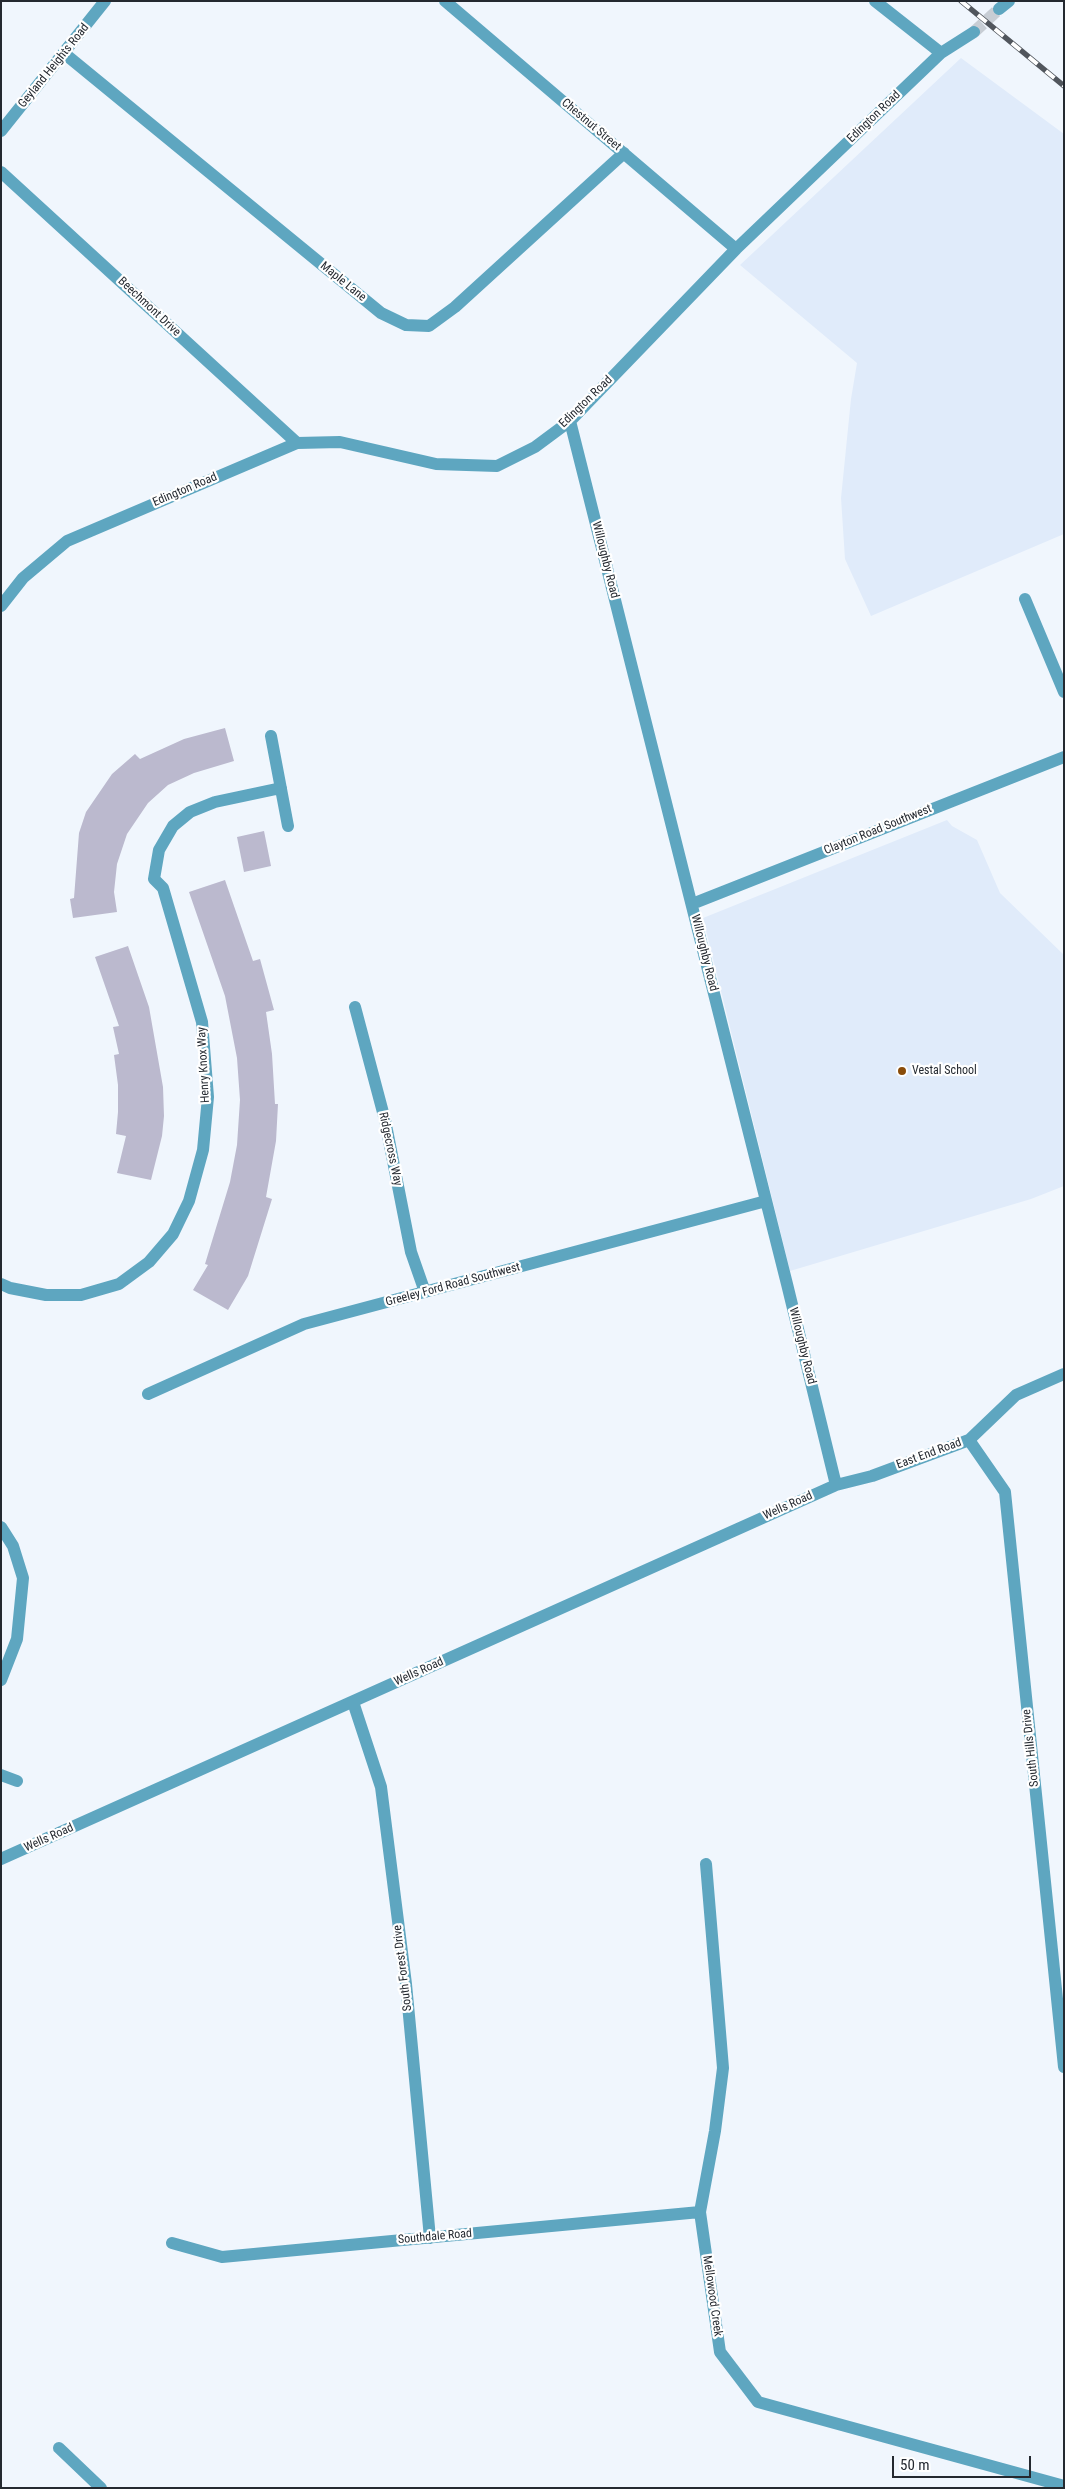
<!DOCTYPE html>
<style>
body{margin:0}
#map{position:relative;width:1065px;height:2489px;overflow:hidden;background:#f0f6fd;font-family:"Roboto Condensed",sans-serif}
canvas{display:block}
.frame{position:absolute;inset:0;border:2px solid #242930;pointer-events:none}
.scale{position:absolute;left:892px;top:2456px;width:139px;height:22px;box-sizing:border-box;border:2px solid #242930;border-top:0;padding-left:6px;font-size:15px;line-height:18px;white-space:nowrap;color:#242930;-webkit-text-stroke:4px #fff;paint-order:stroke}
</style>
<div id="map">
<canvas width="1065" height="2489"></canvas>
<div class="frame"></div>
<div class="scale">50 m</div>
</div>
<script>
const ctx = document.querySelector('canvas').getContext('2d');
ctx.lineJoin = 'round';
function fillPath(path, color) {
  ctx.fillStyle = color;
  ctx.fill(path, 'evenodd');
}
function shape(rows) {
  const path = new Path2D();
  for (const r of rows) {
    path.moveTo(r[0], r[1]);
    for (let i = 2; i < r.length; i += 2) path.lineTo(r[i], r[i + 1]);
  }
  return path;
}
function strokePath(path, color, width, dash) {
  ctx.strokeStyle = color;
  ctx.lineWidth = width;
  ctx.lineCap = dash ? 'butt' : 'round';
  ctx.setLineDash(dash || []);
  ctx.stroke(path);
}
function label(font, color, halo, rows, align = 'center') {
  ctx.font = font + ' "Roboto Condensed",sans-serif';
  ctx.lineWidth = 4.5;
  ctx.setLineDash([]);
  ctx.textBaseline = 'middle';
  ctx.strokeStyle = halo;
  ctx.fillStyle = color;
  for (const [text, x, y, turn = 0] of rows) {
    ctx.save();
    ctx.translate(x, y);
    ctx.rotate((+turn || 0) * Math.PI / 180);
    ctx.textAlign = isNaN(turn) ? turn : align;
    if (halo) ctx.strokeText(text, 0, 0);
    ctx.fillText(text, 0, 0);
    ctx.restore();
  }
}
const built = shape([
 [961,58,1064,134,1064,534,871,616,845,559,841,498,851,399,857,363,740,265],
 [947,820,952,826,977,840,1000,893,1064,955,1064,1186,1031,1199,790,1271,703,918]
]);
const building = shape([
 [225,728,234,761,194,773,168,785,148,803,127,834,117,864,114,892,117,912,73,918,70,899,74,898,79,833,86,812,112,774,135,754,140,759,184,739],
 [264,831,271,866,244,872,237,837],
 [225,880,253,961,260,959,274,1010,266,1012,272,1054,275,1104,278,1104,276,1141,266,1197,272,1199,248,1276,228,1310,193,1290,208,1265,205,1264,230,1182,237,1145,240,1100,237,1058,225,996,189,892],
 [128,946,149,1007,163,1087,164,1116,162,1136,151,1180,117,1173,126,1136,116,1134,118,1112,118,1085,114,1055,119,1054,113,1027,119,1026,95,957]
]);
const minorTunnel = shape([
 [974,32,999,9]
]);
const minor = shape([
 [445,1,736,249],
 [875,1,941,53],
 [999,9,1009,1],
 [65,54,381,313,406,325,429,326,455,307,624,153],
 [1,131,105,1],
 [1,172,297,443],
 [570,421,787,1284,836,1485],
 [1025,599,1064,692],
 [1,606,23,578,67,541,297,443,340,442,436,464,497,466,535,447,570,421,736,249,941,53,974,32],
 [271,736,288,826],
 [692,904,1064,757],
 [355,1007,385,1120,411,1252,425,1292],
 [1,1284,10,1288,46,1295,81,1295,119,1284,149,1262,173,1234,189,1201,203,1150,208,1097,202,1022,163,888,154,879,159,850,173,826,190,812,215,802,281,788],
 [148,1394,304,1324,766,1201],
 [969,1440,1005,1492,1064,2067],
 [1,1527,13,1546,23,1578,17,1639,1,1680],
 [353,1702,381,1787,406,1984,430,2238],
 [1,1775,17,1781],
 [1,1859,836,1485,872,1476,969,1440,1016,1395,1064,1374],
 [706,1864,723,2068,715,2131,700,2212,720,2352,758,2402,1064,2486],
 [172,2243,222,2257,700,2212],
 [59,2448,101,2488]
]);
const rail = shape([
 [961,1,1064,86]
]);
const markers = [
 [902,1071,5,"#894c0a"]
];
const streetNames = [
 ["Geyland Heights Road",54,66,-51],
 ["Edington Road",874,117,-44],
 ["Chestnut Street",591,125,40],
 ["Maple Lane",343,282,39],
 ["Beechmont Drive",149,307,43],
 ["Edington Road",586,402,-44],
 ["Edington Road",185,490,-23],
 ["Willoughby Road",605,560,76],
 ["Clayton Road Southwest",878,830,-22],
 ["Willoughby Road",704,953,76],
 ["Henry Knox Way",204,1065,-93],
 ["Ridgecross Way",390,1149,78],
 ["Greeley Ford Road Southwest",453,1285,-15],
 ["Willoughby Road",802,1346,76],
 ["East End Road",929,1454,-20],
 ["Wells Road",788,1506,-24],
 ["Wells Road",419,1672,-24],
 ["South Hills Drive",1031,1748,-96],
 ["Wells Road",49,1838,-24],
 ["South Forest Drive",403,1968,-97],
 ["Southdale Road",435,2237,-5],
 ["Mellowood Creek",712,2296,82]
];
const poiNames = [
 ["Vestal School",912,1071]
];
fillPath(built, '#e0ebfa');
fillPath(building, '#bbb9ce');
strokePath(minorTunnel, '#c7cdd4', 12, [12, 6]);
strokePath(minor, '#5ea6c0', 12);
strokePath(rail, '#51565d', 5.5);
strokePath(rail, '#fff', 4, [11]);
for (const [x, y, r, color] of markers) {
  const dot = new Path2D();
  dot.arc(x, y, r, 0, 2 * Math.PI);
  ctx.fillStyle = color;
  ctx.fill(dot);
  strokePath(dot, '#fff', 2);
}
label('12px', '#242930', '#fff', streetNames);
label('12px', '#242930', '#fff', poiNames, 'left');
</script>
